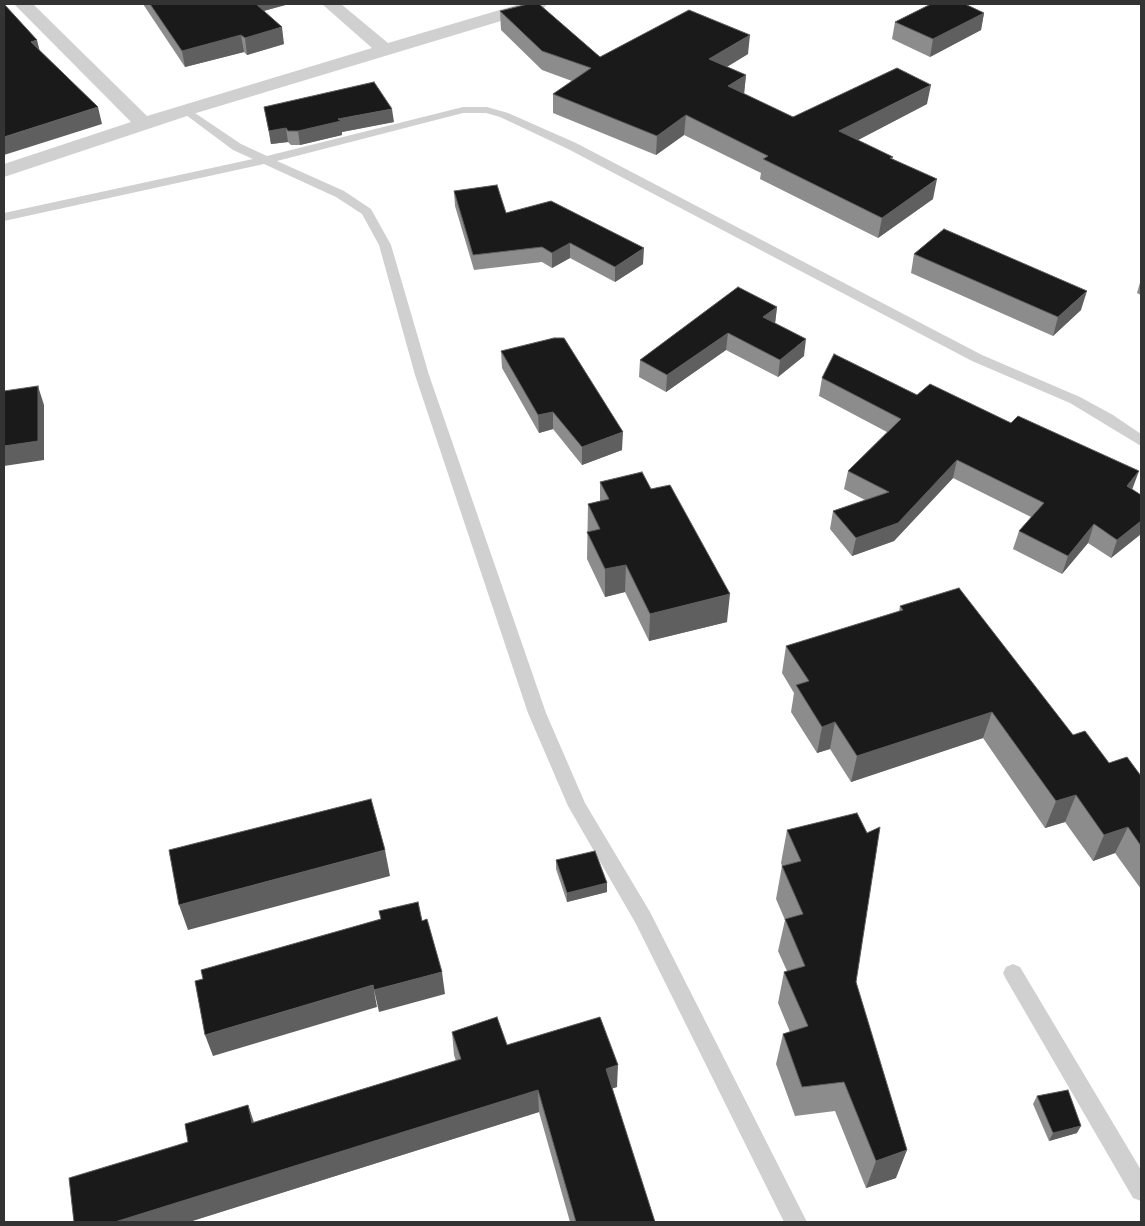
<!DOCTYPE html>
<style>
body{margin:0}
#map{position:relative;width:1145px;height:1226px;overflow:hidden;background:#fff;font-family:"Alegreya Sans",sans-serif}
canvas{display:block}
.frame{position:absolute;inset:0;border:5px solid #333;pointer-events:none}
</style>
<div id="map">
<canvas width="1145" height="1226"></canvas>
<div class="frame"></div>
</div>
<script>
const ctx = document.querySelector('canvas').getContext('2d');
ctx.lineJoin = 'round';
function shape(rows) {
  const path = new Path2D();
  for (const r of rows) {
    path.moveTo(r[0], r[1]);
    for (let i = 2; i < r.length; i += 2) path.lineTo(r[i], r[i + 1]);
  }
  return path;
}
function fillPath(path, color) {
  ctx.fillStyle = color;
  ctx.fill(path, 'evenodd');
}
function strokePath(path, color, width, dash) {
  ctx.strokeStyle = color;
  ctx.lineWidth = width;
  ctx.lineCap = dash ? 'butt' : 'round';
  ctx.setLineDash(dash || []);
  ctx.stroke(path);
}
const service = shape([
 [186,107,241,144,267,156,463,107,487,107,508,113,576,143,982,355,1080,397,1113,415,1141,434,1141,446,1070,403,972,361,568,149,500,117,486,113,463,113,277,161,344,191,371,209,391,245,429,375,546,713,585,803,650,912,807,1222,784,1222,636,924,568,806,528,713,415,375,379,245,362,214,336,197,264,164,4,221,4,213,253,159,233,150,182,112,180,110,182,108,186,107],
 [1013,964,1020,967,1141,1170,1141,1201,1133,1198,1006,979,1003,973,1006,967,1013,964]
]);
const minor = shape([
 [14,4,33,4,147,116,372,48,322,4,341,4,388,43,520,4,547,4,544,8,193,114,4,177,4,164,131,122,14,4]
]);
const wall = shape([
 [143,4,289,4,264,11,284,44,247,55,244,52,185,67],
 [500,11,600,57,748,54,727,67,746,75,744,94,793,117,927,104,858,140,893,157,892,159,933,199,878,238,760,179,761,173,684,135,656,155,553,113,553,94,572,81,542,70,501,30],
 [984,13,981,30,930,57,892,39,895,22],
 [264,107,394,122,342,132,342,135,300,145,291,145,288,142,271,144],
 [454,191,506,213,643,264,615,282,570,258,552,268,542,262,474,270,455,206],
 [914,254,1081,310,1053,336,911,273],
 [1141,279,1141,295,1137,293],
 [777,307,775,323,804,356,778,377,726,350,666,392,639,377,640,360],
 [501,351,622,450,582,465,553,429,539,433,502,368],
 [822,378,917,395,1132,489,1141,495,1141,534,1111,558,1088,543,1062,574,1013,549,1019,531,1031,517,953,478,894,541,852,556,830,529,833,511,865,500,844,489,848,471,887,432,819,396],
 [600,482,651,489,727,622,649,641,625,592,605,597,587,559,588,504,600,501],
 [900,606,1073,735,1109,763,1141,776,1141,889,1115,853,1093,861,1065,822,1045,828,983,738,851,782,830,749,817,753,791,712,794,693,782,673,786,646,899,612],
 [787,830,856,982,896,1178,866,1188,835,1111,795,1116,776,1064,783,1034,790,1032,778,1003,784,972,787,971,778,951,785,920,776,899,782,866,781,863],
 [556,860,607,892,567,902,556,869],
 [452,1032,507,1045,617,1087,612,1088,655,1222,570,1222,539,1112,189,1222,74,1222,188,1142,248,1105,254,1122,456,1061,454,1055],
 [1037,1096,1077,1133,1049,1141,1033,1104]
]);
const shadedWall = shape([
 [251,4,289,4,252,14],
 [984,13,981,30,930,57,933,39],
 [282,27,284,44,247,55,245,38],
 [241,35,244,52,185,67,182,51],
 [750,35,748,54,708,78,709,59],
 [37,40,41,56,31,42],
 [746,75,744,94,728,86],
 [931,85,927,104,837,151,839,131],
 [98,107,102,124,4,155,4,137],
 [392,109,394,122,342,132,342,135,300,145,298,131,338,119],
 [686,115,684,135,656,155,657,136],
 [286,128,288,142,271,144,269,131],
 [937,179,933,199,878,238,882,218],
 [570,243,570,258,552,268,552,253],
 [644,248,643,264,615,282,615,267],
 [1087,291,1081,310,1053,336,1058,317],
 [777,307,775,324,763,317],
 [728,333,726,350,666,392,667,375],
 [806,339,804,356,778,377,780,360],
 [38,386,44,405,44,460,4,466,4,446],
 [553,412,553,429,539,433,538,415],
 [623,432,622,450,582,465,582,447],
 [957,460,953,478,894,541,852,556,856,538],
 [1139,471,1132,490,1127,486],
 [1141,521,1141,534,1111,558,1117,540],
 [1094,524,1088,543,1062,574,1068,556],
 [626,565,625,592,605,597,605,569],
 [730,594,727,622,649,641,650,614],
 [992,712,983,738,851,782,857,756],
 [835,722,830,749,817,753,822,727],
 [1076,795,1065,822,1045,828,1056,801],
 [1128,827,1115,853,1093,861,1104,835],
 [385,850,390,876,188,930,179,905],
 [607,883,607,892,567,902,567,893],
 [442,972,445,994,379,1012,374,990],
 [373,985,377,1007,213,1056,205,1035],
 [618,1065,617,1087,605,1091,606,1069],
 [538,1090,539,1112,189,1222,115,1222],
 [248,1105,255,1127,252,1123],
 [1081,1126,1077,1133,1049,1141,1053,1133],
 [907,1150,896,1178,866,1188,876,1161]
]);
const building = shape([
 [4,4,37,40,31,42,98,107,4,137,4,4],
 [150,4,256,4,282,27,245,38,241,35,182,51,150,4],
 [528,4,539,4,600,57,689,10,750,35,709,59,746,75,728,86,793,117,897,68,931,85,839,131,893,157,890,158,937,179,882,218,763,159,768,156,686,115,657,136,553,94,591,68,542,51,500,11,528,4],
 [931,4,965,4,984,13,933,39,895,22,931,4],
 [374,82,392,109,338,119,341,121,298,131,288,131,286,128,269,131,264,107,374,82],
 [497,185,506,213,551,201,644,248,615,267,570,243,552,253,542,247,473,255,454,191,497,185],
 [944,229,1087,291,1058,317,914,254,944,229],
 [738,287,777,307,763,317,806,339,780,360,728,333,667,375,640,360,738,287],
 [554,338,564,338,623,432,582,447,553,412,538,415,501,351,554,338],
 [834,354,917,395,930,384,1011,423,1018,416,1139,471,1127,486,1141,495,1141,521,1117,540,1094,524,1068,556,1019,531,1044,503,957,460,898,523,856,538,833,511,889,492,848,471,901,419,822,378,834,354],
 [38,386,38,441,4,446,4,391,38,386],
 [642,472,651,489,670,485,730,594,650,614,626,565,605,569,587,532,600,529,588,504,609,499,600,482,642,472],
 [959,588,1073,735,1085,731,1109,763,1127,757,1141,776,1141,846,1128,827,1104,835,1076,795,1056,801,992,712,857,756,835,722,822,727,796,685,809,681,786,646,903,610,900,606,959,588],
 [371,799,385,850,179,905,169,850,371,799],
 [857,813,867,833,880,827,856,982,907,1150,876,1161,844,1082,802,1087,783,1034,808,1026,784,972,805,966,785,919,803,914,782,866,801,861,787,830,857,813],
 [595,851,607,883,567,893,556,860,595,851],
 [418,902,422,921,427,919,442,972,374,990,373,985,205,1035,195,981,203,979,201,970,381,919,379,911,418,902],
 [497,1017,507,1045,600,1017,618,1065,606,1069,655,1222,576,1222,538,1090,115,1222,74,1222,69,1178,188,1142,185,1124,248,1105,252,1123,461,1059,452,1032,497,1017],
 [1068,1090,1081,1126,1053,1133,1037,1096,1068,1090]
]);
fillPath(service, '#d0d0d0');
fillPath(minor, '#d0d0d0');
fillPath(wall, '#8c8c8c');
fillPath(shadedWall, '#5f5f5f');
fillPath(building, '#1a1a1a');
strokePath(building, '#5f5f5f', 1);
</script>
